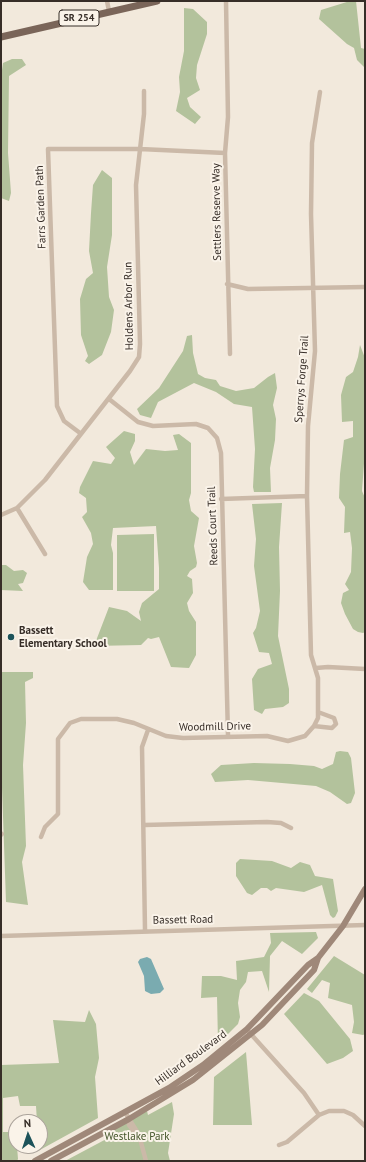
<!DOCTYPE html>
<style>
body{margin:0}
#map{position:relative;width:366px;height:1162px;overflow:hidden;background:#f2e9dc;font-family:"PT Sans",sans-serif}
canvas{display:block}
.frame{position:absolute;inset:0;border:2px solid #372e28;pointer-events:none}
.north{position:absolute;left:8px;top:1114px;width:40px;height:40px;box-sizing:border-box;background:#faf3e9;border:1px solid #aca49c;border-radius:50%;rotate:357deg;font-size:11px;font-weight:700;line-height:16px;text-align:center;color:#372e28}
.north::after{content:'';display:block;margin:auto;width:14px;height:18px;background:#1d535a;clip-path:polygon(50% 0,100% 100%,50% 72%,0 100%)}
</style>
<div id="map">
<canvas width="366" height="1162"></canvas>
<div class="frame"></div>
<div class="north">N</div>
</div>
<script>
const ctx = document.querySelector('canvas').getContext('2d');
ctx.lineJoin = 'round';
function fillPath(path, color) {
  ctx.fillStyle = color;
  ctx.fill(path, 'evenodd');
}
function shape(rows) {
  const path = new Path2D();
  for (const r of rows) {
    path.moveTo(r[0], r[1]);
    for (let i = 2; i < r.length; i += 2) path.lineTo(r[i], r[i + 1]);
  }
  return path;
}
function strokePath(path, color, width, dash) {
  ctx.strokeStyle = color;
  ctx.lineWidth = width;
  ctx.lineCap = dash ? 'butt' : 'round';
  ctx.setLineDash(dash || []);
  ctx.stroke(path);
}
function label(font, color, halo, rows, align = 'center') {
  ctx.font = font + ' "PT Sans",sans-serif';
  ctx.lineWidth = 4;
  ctx.setLineDash([]);
  ctx.textBaseline = 'middle';
  ctx.strokeStyle = halo;
  ctx.fillStyle = color;
  for (const [text, x, y, turn = 0] of rows) {
    ctx.save();
    ctx.translate(x, y);
    ctx.rotate((+turn || 0) * Math.PI / 180);
    ctx.textAlign = isNaN(turn) ? turn : align;
    if (halo) ctx.strokeText(text, 0, 0);
    ctx.fillText(text, 0, 0);
    ctx.restore();
  }
}
const green = shape([
 [350,1,356,1,361,48,365,49,365,68,357,60,354,48,347,44,319,19,321,10],
 [184,8,193,9,207,22,207,34,197,65,196,78,200,90,187,98,190,107,201,117,195,124,176,111,180,92,179,77,184,51],
 [12,59,22,59,26,65,9,76,8,153,11,193,9,201,1,198,1,77,3,63],
 [102,170,112,178,112,235,107,267,109,297,114,310,111,332,102,355,89,364,85,361,88,356,81,335,80,299,86,279,93,273,89,251,91,213,93,185],
 [192,335,193,353,198,374,205,378,216,380,220,386,236,391,254,388,268,377,275,373,277,388,273,405,276,419,275,440,270,468,271,492,254,492,253,487,255,449,252,407,234,404,216,392,194,383,158,402,151,418,140,415,137,409,159,388,183,351,187,336],
 [360,345,365,358,365,450,362,491,365,498,365,632,363,633,358,632,353,629,345,614,341,603,343,593,349,590,345,584,351,572,352,548,350,532,344,533,345,507,339,498,340,474,344,440,353,437,353,421,342,422,341,395,346,377,353,372,358,357],
 [124,431,135,434,135,441,130,452,134,465,146,449,165,451,178,450,173,435,179,434,191,443,191,493,189,500,191,511,199,518,194,546,197,563,196,567,190,571,187,576,192,579,193,593,187,603,189,611,196,622,196,655,189,668,171,667,159,637,151,639,148,638,141,645,94,646,109,607,127,611,141,621,139,612,142,603,159,589,159,568,156,526,113,528,111,545,113,553,113,590,89,590,83,582,87,557,93,544,91,533,82,517,87,512,86,498,79,493,80,487,93,461,111,464,115,458,106,447],
 [282,503,279,547,280,591,278,636,289,689,289,703,283,707,265,709,262,714,254,710,252,679,258,669,272,664,269,653,259,652,253,633,256,628,260,611,254,566,256,539,252,504],
 [154,534,154,591,117,591,117,535],
 [1,565,6,565,14,571,23,570,27,573,23,583,18,584,23,591,1,590],
 [1,672,33,672,33,678,25,682,26,723,23,765,26,846,22,862,28,905,6,902,1,759],
 [340,751,348,752,351,758,355,793,351,803,347,804,330,792,316,786,248,780,215,782,211,774,221,765,254,763,290,764,314,766,322,769,333,764,336,752],
 [240,859,272,861,291,868,300,862,310,865,315,876,333,879,338,911,335,917,333,918,330,915,322,885,304,892,276,888,271,891,267,888,261,888,252,895,247,893,236,876,236,863],
 [316,932,318,938,302,954,282,941,270,956,269,992,262,971,248,972,246,982,240,990,238,1003,240,1017,238,1024,222,1040,218,1042,217,997,201,998,202,976,221,976,237,980,236,961,264,957,271,943,270,933],
 [334,956,365,975,365,1034,363,1035,352,1033,354,1022,352,1005,328,998,330,983,322,980,312,993,307,989],
 [304,993,319,1001,350,1039,353,1051,343,1058,327,1064,284,1014],
 [89,1010,96,1024,99,1058,95,1077,98,1118,38,1151,40,1122,37,1122,36,1106,20,1106,18,1096,3,1098,3,1132,15,1132,16,1134,18,1159,17,1161,1,1161,1,1065,59,1063,53,1020,85,1022],
 [246,1052,252,1125,213,1125,214,1077],
 [172,1102,174,1114,168,1153,170,1161,65,1161,112,1136,119,1138,114,1129,147,1111,148,1115]
]);
const water = shape([
 [147,957,151,959,164,989,160,993,151,994,145,991,144,976,138,962,140,959]
]);
const minor = shape([
 [107,1,109,11],
 [226,1,228,117,225,153,230,354],
 [227,284,248,289,365,287],
 [109,399,138,422,153,426,196,424,208,428,217,438,221,453,228,736],
 [80,433,64,421,57,406,48,149,140,149,225,153],
 [221,499,307,496],
 [17,508,45,554],
 [1,515,17,508,45,480,130,371,139,357,140,344,136,185,144,114,144,91],
 [316,668,328,667,365,669],
 [314,726,332,728,336,724,334,718,318,712],
 [144,825,267,822,281,823,291,828],
 [1,835,2,834],
 [41,837,45,827,58,814,58,739,70,723,81,719,117,719,134,723,166,736,183,738,267,736,288,741,305,736,314,726,318,718,318,678,311,655,307,496,308,426,315,351,311,214,312,143,320,92],
 [145,930,142,747,148,730],
 [1,936,365,925],
 [249,1032,304,1093,319,1115],
 [125,1112,139,1135,146,1161],
 [129,1119,129,1125,139,1139],
 [279,1145,287,1142,319,1115,329,1111,344,1111,353,1115,365,1126]
]);
const secondary = shape([
 [35,1161,169,1088,203,1065,247,1029,308,965,318,958],
 [51,1161,129,1119,193,1080,262,1025,314,970,318,958,343,926,365,889]
]);
const primary = shape([
 [1,37,157,1]
]);
const markers = [
 [11,637,4,"#1d535a"]
];
const shields = [
 [79,18,40]
];
const shieldNames = [
 ["SR 254",79,18]
];
const streetNames = [
 ["Farrs Garden Path",41,207,-92],
 ["Settlers Reserve Way",217,212,-91],
 ["Holdens Arbor Run",129,306,-91],
 ["Sperrys Forge Trail",302,379,-86],
 ["Reeds Court Trail",213,526,-92],
 ["Woodmill Drive",215,727,-1],
 ["Bassett Road",183,920,-1],
 ["Hilliard Boulevard",191,1058,-36]
];
const poiNames = [
 ["Bassett",19,631],
 ["Elementary School",19,644]
];
const parkNames = [
 ["Westlake Park",137,1137]
];
fillPath(green, '#b3c29c');
fillPath(water, '#7aabb0');
strokePath(minor, '#cbb9a8', 4.5);
strokePath(secondary, '#9f8879', 6);
strokePath(primary, '#7a6559', 7);
for (const [x, y, r, color] of markers) {
  const dot = new Path2D();
  dot.arc(x, y, r, 0, 2 * Math.PI);
  ctx.fillStyle = color;
  ctx.fill(dot);
  strokePath(dot, '#faf3e9', 1.5);
}
for (const [x, y, w] of shields) {
  const box = new Path2D();
  box.roundRect(x - w / 2, y - 8, w, 16, 3);
  ctx.fillStyle = '#faf3e9';
  ctx.fill(box);
  strokePath(box, '#372e28', 1);
}
label('bold 10px', '#372e28', null, shieldNames);
label('11px', '#372e28', '#faf3e9', streetNames);
label('bold 11px', '#372e28', '#faf3e9', poiNames, 'left');
label('11px', '#45562b', '#faf3e9', parkNames);
</script>
